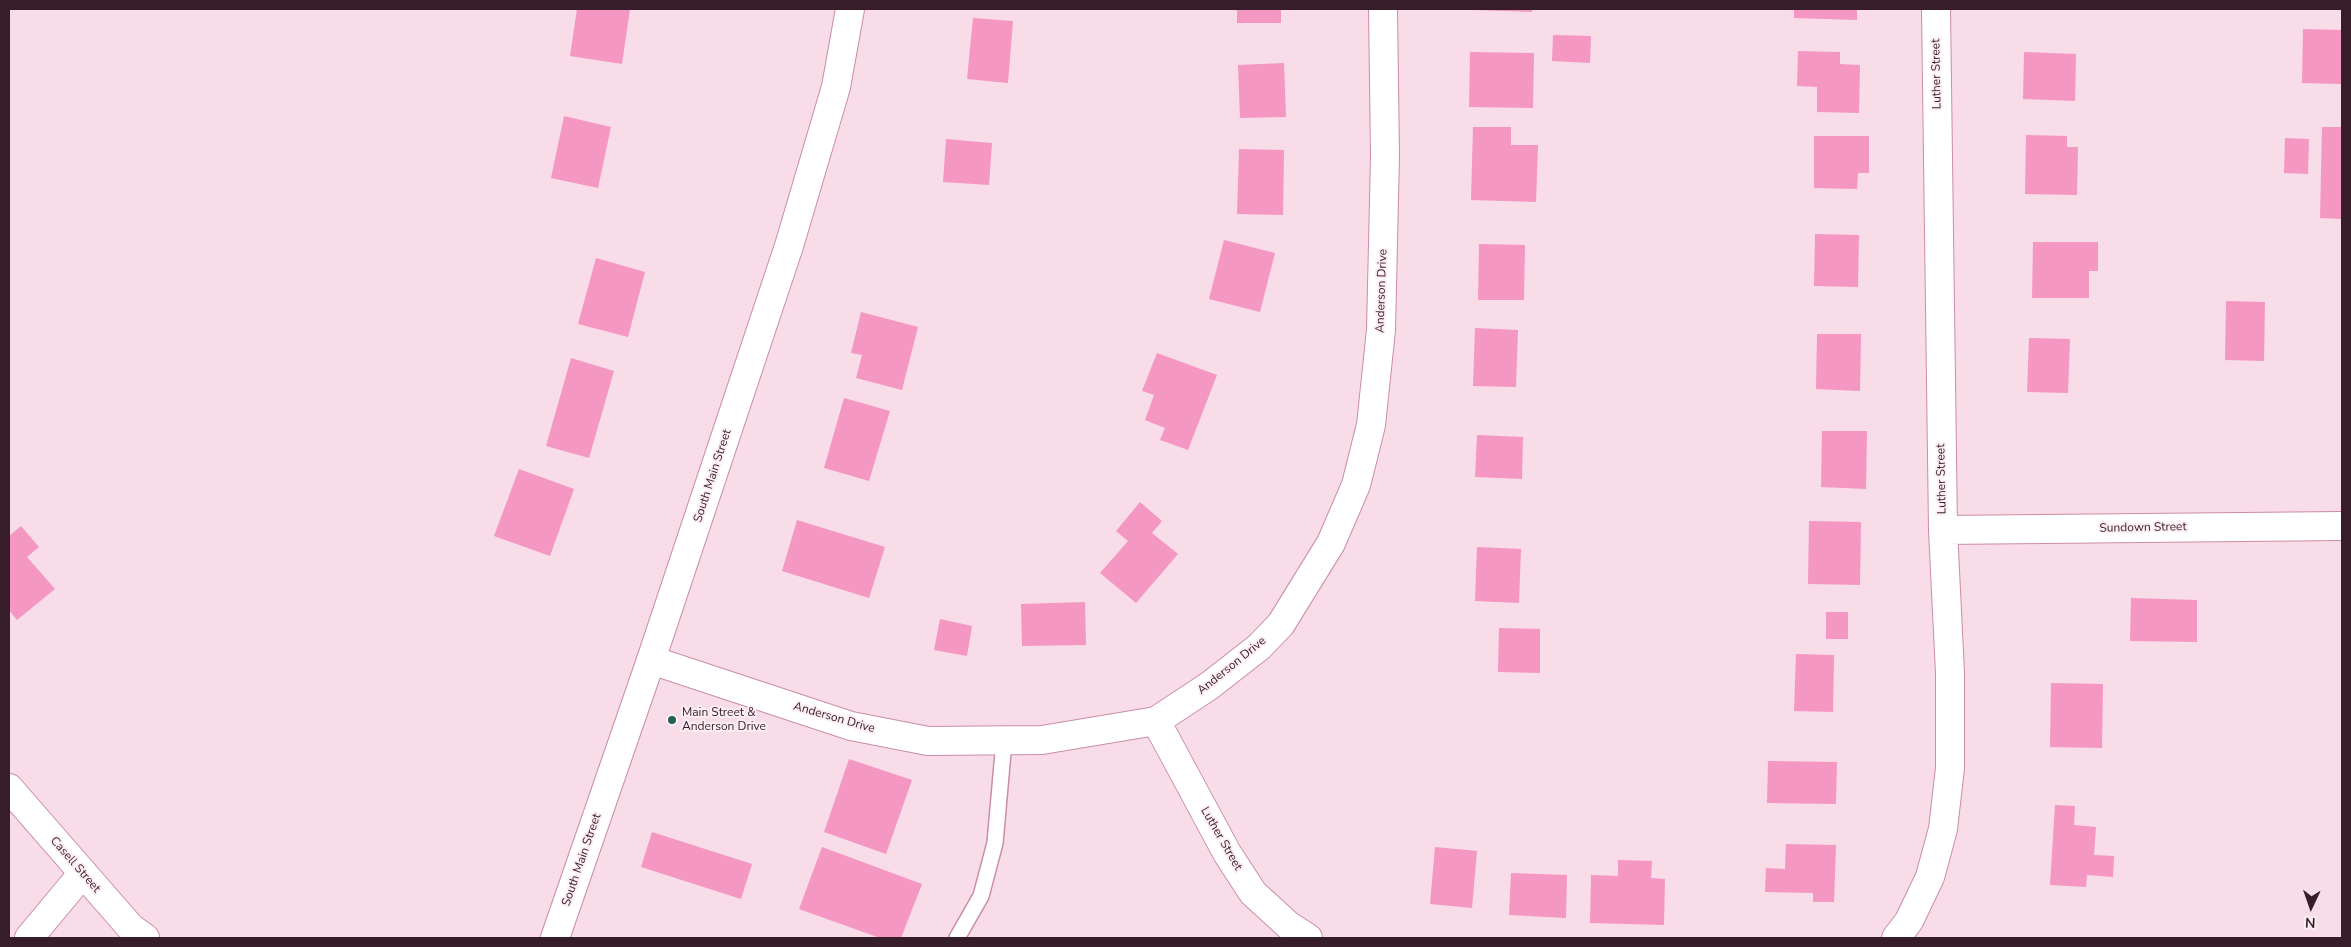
<!DOCTYPE html>
<style>
body{margin:0}
#map{position:relative;width:2351px;height:947px;overflow:hidden;background:#f8dce8;font-family:"Nunito Sans",sans-serif}
canvas{display:block}
.frame{position:absolute;inset:0;border:10px solid #361d29;pointer-events:none}
.north{position:absolute;left:2286px;top:882px;width:50px;height:50px;-webkit-text-stroke:4px #fceef3;paint-order:stroke;rotate:183deg;font-size:14px;font-weight:700;line-height:20px;text-align:center;color:#361d29}
.north::after{content:'';display:block;margin:auto;width:18px;height:22px;background:#361d29;clip-path:polygon(50% 0,100% 100%,50% 72%,0 100%)}
</style>
<div id="map">
<canvas width="2351" height="947"></canvas>
<div class="frame"></div>
<div class="north">N</div>
</div>
<script>
const ctx = document.querySelector('canvas').getContext('2d');
ctx.lineJoin = 'round';
function fillPath(path, color) {
  ctx.fillStyle = color;
  ctx.fill(path, 'evenodd');
}
function shape(rows) {
  const path = new Path2D();
  for (const r of rows) {
    path.moveTo(r[0], r[1]);
    for (let i = 2; i < r.length; i += 2) path.lineTo(r[i], r[i + 1]);
  }
  return path;
}
function strokePath(path, color, width, dash) {
  ctx.strokeStyle = color;
  ctx.lineWidth = width;
  ctx.lineCap = dash ? 'butt' : 'round';
  ctx.setLineDash(dash || []);
  ctx.stroke(path);
}
function label(font, color, halo, rows, align = 'center') {
  ctx.font = font + ' "Nunito Sans",sans-serif';
  ctx.lineWidth = 4;
  ctx.setLineDash([]);
  ctx.textBaseline = 'middle';
  ctx.strokeStyle = halo;
  ctx.fillStyle = color;
  for (const [text, x, y, turn = 0] of rows) {
    ctx.save();
    ctx.translate(x, y);
    ctx.rotate((+turn || 0) * Math.PI / 180);
    ctx.textAlign = isNaN(turn) ? turn : align;
    if (halo) ctx.strokeText(text, 0, 0);
    ctx.fillText(text, 0, 0);
    ctx.restore();
  }
}
const building = shape([
 [577,9,630,9,622,64,570,56],
 [1237,9,1281,9,1281,23,1237,23],
 [1474,9,1532,9,1532,12,1474,10],
 [1794,9,1857,9,1857,20,1794,18],
 [973,18,1013,21,1008,83,967,79],
 [2303,29,2342,30,2342,84,2302,83],
 [1553,35,1591,36,1590,63,1552,61],
 [1798,51,1840,52,1840,64,1860,65,1859,113,1817,112,1817,87,1797,86],
 [1470,52,1534,53,1533,108,1469,107],
 [2024,52,2076,54,2075,101,2023,99],
 [1284,63,1286,117,1240,118,1238,65],
 [564,116,611,127,598,188,551,178],
 [1473,127,1511,127,1511,145,1538,145,1536,202,1471,200],
 [2322,127,2342,127,2342,219,2320,218],
 [2026,135,2067,136,2067,147,2078,147,2077,195,2025,194],
 [1814,136,1869,136,1869,173,1858,173,1857,189,1814,188],
 [2285,138,2309,139,2308,174,2284,173],
 [946,139,992,143,989,185,943,182],
 [1239,149,1284,150,1283,215,1237,214],
 [1815,234,1859,235,1858,287,1814,286],
 [1224,240,1275,253,1260,312,1209,299],
 [2033,242,2098,242,2098,271,2089,271,2089,298,2032,298],
 [1479,244,1525,245,1524,300,1478,300],
 [596,258,645,272,628,337,578,324],
 [2226,301,2265,302,2264,361,2225,360],
 [861,312,918,327,902,390,856,378,862,355,851,353],
 [1475,328,1518,330,1516,387,1473,386],
 [1817,334,1861,334,1860,391,1816,389],
 [2029,338,2070,339,2068,393,2027,392],
 [1157,353,1217,375,1188,450,1160,440,1165,428,1145,420,1154,395,1142,391],
 [571,358,614,371,589,458,546,446],
 [844,398,890,411,869,481,824,468],
 [1822,431,1867,431,1866,489,1821,487],
 [1477,435,1523,437,1522,479,1475,477],
 [519,469,574,489,550,556,494,536],
 [1140,502,1162,521,1152,533,1178,554,1136,603,1100,573,1128,541,1116,531],
 [797,520,885,547,869,598,782,571],
 [1809,521,1861,522,1860,585,1808,584],
 [21,526,39,547,27,557,55,589,17,620,9,610,9,536],
 [1477,547,1521,549,1519,603,1475,601],
 [2131,598,2197,600,2197,642,2130,641],
 [1085,602,1086,645,1022,646,1021,604],
 [1826,612,1848,612,1848,639,1826,639],
 [940,619,972,626,967,656,934,650],
 [1499,628,1540,629,1540,673,1498,672],
 [1796,654,1834,655,1833,712,1794,711],
 [2051,683,2103,684,2102,748,2050,747],
 [849,759,912,780,886,854,824,832],
 [1768,761,1837,762,1836,804,1767,803],
 [2055,805,2075,806,2074,825,2096,827,2094,855,2114,856,2113,877,2087,875,2086,887,2050,885],
 [652,832,752,864,741,899,641,867],
 [1786,844,1836,845,1834,902,1813,902,1813,893,1765,892,1766,868,1785,869],
 [822,847,922,884,901,938,880,938,799,909],
 [1435,847,1477,851,1472,908,1430,904],
 [1618,860,1652,861,1651,878,1665,879,1664,925,1590,923,1591,875,1618,876],
 [1511,873,1567,875,1566,918,1509,915]
]);
const service = shape([
 [957,938,981,896,995,843,1004,741]
]);
const minor = shape([
 [1943,530,2342,526],
 [651,660,851,726,928,741,1042,740,1156,721,1209,686,1259,647,1281,624,1331,543,1356,485,1371,425,1381,330,1385,156,1383,9],
 [1156,721,1227,853,1253,893,1288,925,1308,938],
 [29,938,83,873],
 [1896,938,1909,921,1930,877,1943,829,1950,768,1950,673,1943,530,1936,9]
]);
const tertiary = shape([
 [9,788,131,928,145,938]
]);
const primary = shape([
 [555,938,651,660,789,246,836,87,850,9]
]);
const markers = [
 [672,720,5,"#226351"]
];
const streetNames = [
 ["Luther Street",1937,74,-91],
 ["Anderson Drive",1382,291,-88],
 ["South Main Street",713,476,-72],
 ["Luther Street",1942,479,-91],
 ["Sundown Street",2143,528,-1],
 ["Anderson Drive",1232,666,-39],
 ["Anderson Drive",834,718,16],
 ["Luther Street",1221,839,60],
 ["South Main Street",582,860,-71],
 ["Casell Street",75,865,49]
];
const poiNames = [
 ["Main Street &",682,713],
 ["Anderson Drive",682,727]
];
fillPath(building, '#f497c2');
strokePath(service, '#cb8da8', 18);
strokePath(minor, '#cb8da8', 30);
strokePath(tertiary, '#cb8da8', 30);
strokePath(primary, '#cb8da8', 30);
strokePath(service, '#fff', 15);
strokePath(minor, '#fff', 28);
strokePath(tertiary, '#fff', 28);
strokePath(primary, '#fff', 28);
for (const [x, y, r, color] of markers) {
  const dot = new Path2D();
  dot.arc(x, y, r, 0, 2 * Math.PI);
  ctx.fillStyle = color;
  ctx.fill(dot);
  strokePath(dot, '#fceef3', 2);
}
label('12px', '#361d29', '#fceef3', streetNames);
label('12px', '#361d29', '#fceef3', poiNames, 'left');
</script>
